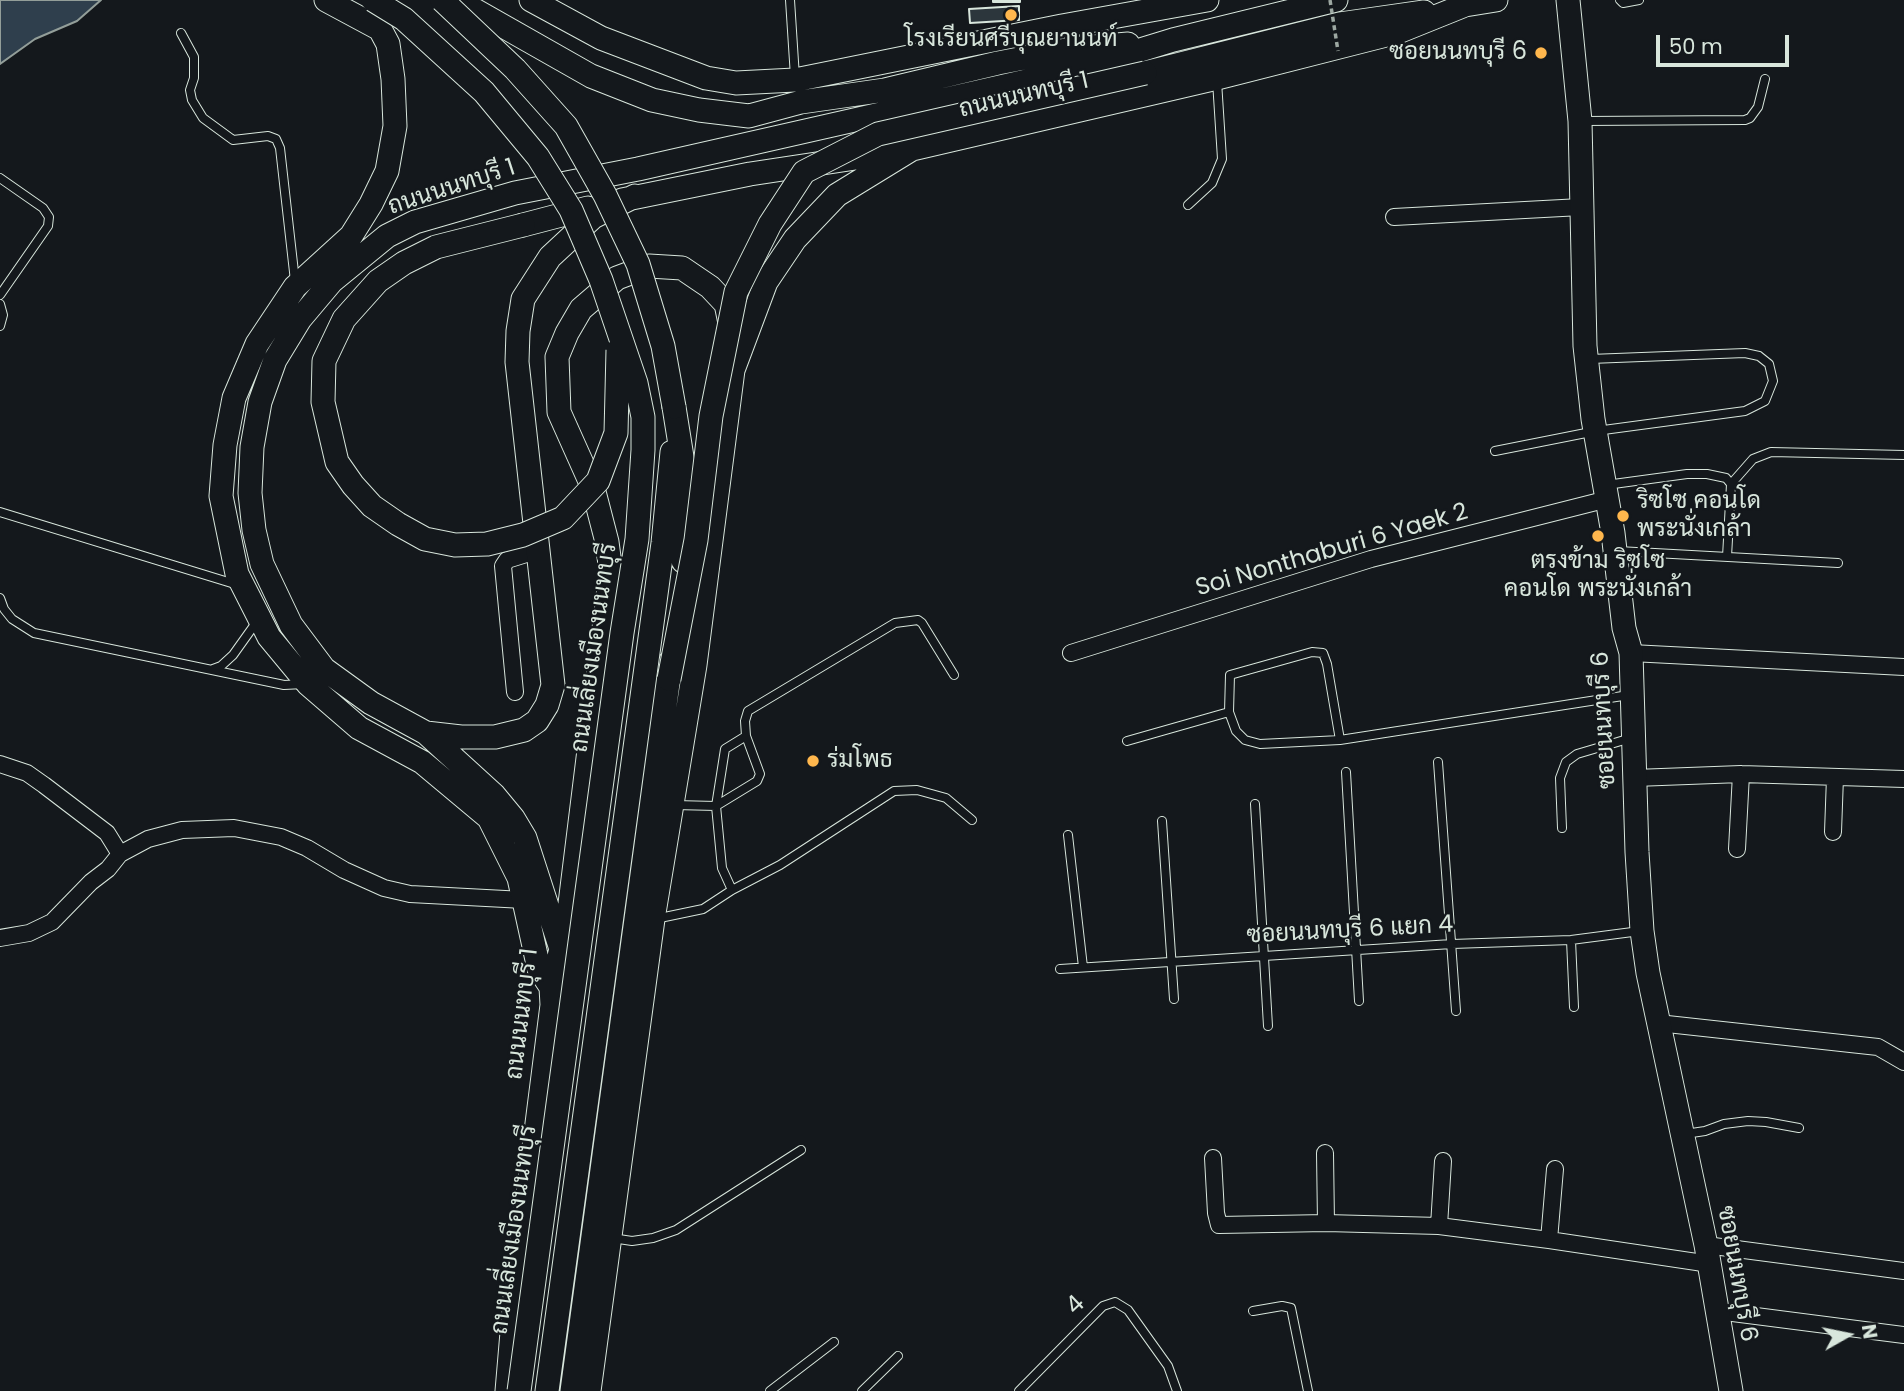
<!DOCTYPE html>
<meta charset="utf-8">
<style>
body{margin:0}
#map{position:relative;width:1904px;height:1391px;overflow:hidden;background:#14181c;font-family:Poppins,sans-serif}
canvas{display:block}
.north{position:absolute;left:1813px;top:1300px;width:70px;height:70px;-webkit-text-stroke:5px #14181c;paint-order:stroke;rotate:81deg;font-size:19px;font-weight:700;line-height:28px;text-align:center;color:#d8e6dc}
.north::after{content:'';display:block;margin:auto;width:24px;height:32px;background:#d8e6dc;clip-path:polygon(50% 0,100% 100%,50% 72%,0 100%)}
.scale{position:absolute;left:1656px;top:35px;width:133px;height:32px;box-sizing:border-box;border:4px solid #d8e6dc;border-top:0;padding-left:9px;font-size:21px;line-height:24px;white-space:nowrap;color:#d8e6dc;-webkit-text-stroke:5px #14181c;paint-order:stroke}
</style>
<div id="map">
<canvas width="1904" height="1391"></canvas>
<div class="north">N</div>
<div class="scale">50 m</div>
</div>
<script>
const ctx = document.querySelector('canvas').getContext('2d');
ctx.lineJoin = 'round';
function fillPath(path, color) {
  ctx.fillStyle = color;
  ctx.fill(path, 'evenodd');
}
function shape(rows) {
  const path = new Path2D();
  for (const r of rows) {
    path.moveTo(r[0], r[1]);
    for (let i = 2; i < r.length; i += 2) path.lineTo(r[i], r[i + 1]);
  }
  return path;
}
function strokePath(path, color, width, dash) {
  ctx.strokeStyle = color;
  ctx.lineWidth = width;
  ctx.lineCap = dash ? 'butt' : 'round';
  ctx.setLineDash(dash || []);
  ctx.stroke(path);
}
function label(font, color, halo, rows, align = 'center') {
  ctx.font = font + ' Poppins,Sarabun,sans-serif';
  ctx.lineWidth = 5;
  ctx.setLineDash([]);
  ctx.textBaseline = 'middle';
  ctx.strokeStyle = halo;
  ctx.fillStyle = color;
  for (const [text, x, y, turn = 0] of rows) {
    ctx.save();
    ctx.translate(x, y);
    ctx.rotate((+turn || 0) * Math.PI / 180);
    ctx.textAlign = isNaN(turn) ? turn : align;
    if (halo) ctx.strokeText(text, 0, 0);
    ctx.fillText(text, 0, 0);
    ctx.restore();
  }
}
const water = shape([
 [0,0,101,0,77,21,35,39,0,64,0,0]
]);
const building = shape([
 [993,0,1020,0,1020,2,993,2,993,0],
 [1019,6,1019,20,970,23,969,9,1019,6]
]);
const lane = shape([
 [790,0,795,77],
 [1620,0,1623,3,1639,0],
 [181,33,194,57,194,78,190,90,192,100,203,118,233,140,268,136,276,139,280,148,295,281],
 [1583,121,1745,120,1750,118,1758,107,1765,79],
 [0,178,43,208,49,217,48,226,0,295],
 [1188,205,1212,183,1222,159,1217,81],
 [0,304,3,315,0,326],
 [1495,451,1596,431,1745,411,1765,401,1773,381,1769,364,1759,356,1745,353,1590,359],
 [1606,485,1687,474,1707,474,1726,478,1731,484],
 [0,512,238,585],
 [1618,551,1838,563],
 [1727,557,1731,484,1753,459,1771,452,1904,455],
 [0,598,4,609,12,619,34,633,284,685,304,684],
 [213,669,221,666,233,655,258,620],
 [1340,740,1327,664,1323,653,1312,652,1230,675,1229,712,1236,731,1245,740,1260,744,1340,740,1629,695],
 [1127,741,1229,712],
 [1438,762,1456,1011],
 [1346,772,1359,1001],
 [1255,804,1268,1026],
 [675,805,716,806,757,781,760,774,746,736,745,721,748,711,895,623,918,620,922,623,954,675],
 [1162,821,1174,999],
 [1562,828,1560,778,1566,762,1577,754,1631,738],
 [1068,835,1083,967],
 [732,890,722,868,716,806,725,749,746,736],
 [655,919,703,909,732,890,780,865,894,791,917,790,946,798,972,820],
 [1571,940,1574,1007],
 [1060,969,1452,944,1571,940,1640,931],
 [1685,1134,1705,1131,1724,1124,1748,1121,1766,1122,1799,1128],
 [612,1238,632,1241,653,1238,676,1230,801,1150],
 [1253,1311,1282,1306,1291,1308,1308,1391],
 [770,1391,834,1342],
 [862,1391,898,1356],
 [1019,1391,1103,1306,1115,1302,1128,1310,1168,1366,1177,1391]
]);
const street = shape([
 [1394,217,1581,207],
 [1071,653,1371,559,1608,499],
 [1631,653,1904,667],
 [515,692,503,566,507,560,539,550],
 [0,764,27,773,44,785,107,833,120,854],
 [1635,778,1741,774,1904,779],
 [1833,832,1835,777],
 [1737,849,1741,774],
 [0,938,29,933,52,922,91,882,108,869,120,854,148,839,182,830,234,828,281,837,307,848,344,870,384,888,410,894,524,900],
 [1658,1023,1878,1047,1904,1062],
 [1325,1153,1326,1223],
 [1213,1158,1216,1213,1219,1225,1326,1223,1439,1226,1549,1240,1710,1264],
 [1439,1226,1443,1161],
 [1549,1240,1555,1169],
 [1706,1245,1904,1271],
 [1717,1311,1904,1335]
]);
const secondary = shape([
 [326,0,380,29,388,44,393,79,395,126,387,171,371,204,351,236,295,287,257,344,234,398,225,445,221,496,237,574,269,637,308,684,359,728,422,762,489,818,519,878,539,969,551,987],
 [457,0,591,76,652,100,699,110,749,116,801,102,885,90,998,63,1071,49,1128,44],
 [531,0,601,38,706,78,736,83,795,80,1062,26,1207,0],
 [1568,0,1580,121,1585,346,1593,419,1613,533,1624,628,1631,653,1637,852,1642,931,1648,973,1706,1245,1731,1391],
 [1145,73,1340,24,1424,12],
 [622,200,750,174,902,151],
 [523,225,588,208],
 [674,407,686,482,683,561],
 [426,733,461,737,495,737,524,730,537,721,547,705,553,685,517,362,518,331,523,299,550,257,593,217,635,196],
 [561,949,566,936,611,572,607,542,593,488,559,412,557,357,567,333,581,309,617,278,649,266,682,268,710,287,726,304,731,328],
 [507,1391,515,1297,552,1005,551,987,561,949,525,838,513,818,494,795,426,733,371,703,324,669,291,625,262,564,254,530,250,493,252,447,260,402,275,360,300,319,332,281,387,236,415,222,515,193,638,169,1075,70,1173,40,1336,0],
 [547,1391,663,543,672,452],
 [572,1391,671,661],
 [589,1391,653,919,695,665,733,370,766,282,795,239,837,195,912,149,1217,78,1398,32,1465,5,1496,0]
]);
const pathBridge = shape([
 [1330,0,1338,51]
]);
const secondaryBridge = shape([
 [373,0,404,19,484,92,538,157,571,210,601,280,636,383,643,417,643,450,637,539,622,633,519,1391],
 [442,0,515,69,566,126,605,195,638,264,663,346,674,407],
 [523,225,436,247,404,263,378,281,344,319,324,361,323,402,337,462,353,485,372,506,398,524,425,539,455,545,487,544,523,535,563,518,598,481,616,433,618,350],
 [669,679,696,540,711,416,736,292,770,224,804,172,878,134,1145,73]
]);
const markers = [
 [1011,15,7,"#ffb74d"],
 [1541,53,7,"#ffb74d"],
 [1623,516,7,"#ffb74d"],
 [1598,536,7,"#ffb74d"],
 [813,761,7,"#ffb74d"]
];
const poiNames = [
 ["โรงเรียนศรีบุณยานนท์",1011,40],
 ["ซอยนนทบุรี 6",1527,53,"right"],
 ["ริซโซ คอนโด",1637,502,"left"],
 ["พระนั่งเกล้า",1637,530,"left"],
 ["ตรงข้าม ริซโซ",1598,562],
 ["คอนโด พระนั่งเกล้า",1598,590],
 ["ร่มโพธ",827,761,"left"]
];
const streetNames = [
 ["ถนนนนทบุรี 1",1024,96,-13],
 ["ถนนนนทบุรี 1",452,188,-18],
 ["Soi Nonthaburi 6 Yaek 2",1332,551,-16],
 ["ถนนเลี่ยงเมืองนนทบุรี",595,648,-82],
 ["ซอยนนทบุรี 6",1605,720,-93],
 ["ซอยนนทบุรี 6 แยก 4",1350,931,-3],
 ["ถนนนนทบุรี 1",523,1014,-83],
 ["ถนนเลี่ยงเมืองนนทบุรี",515,1230,-82],
 ["ซอยนนทบุรี 6",1736,1274,80],
 ["4",1076,1306,-44]
];
fillPath(water, '#2f3f4d');
strokePath(water, '#939e99', 2);
fillPath(building, '#2c363c');
strokePath(building, '#d8e6dc', 2);
strokePath(lane, '#d8e6dc', 10);
strokePath(street, '#d8e6dc', 18);
strokePath(secondary, '#d8e6dc', 25);
strokePath(lane, '#14181c', 8);
strokePath(street, '#14181c', 16);
strokePath(secondary, '#14181c', 23);
strokePath(secondaryBridge, '#d8e6dc', 25, []);
strokePath(pathBridge, '#9da8a2', 3.5, [5, 3.5]);
strokePath(secondaryBridge, '#14181c', 23);
for (const [x, y, r, color] of markers) {
  const dot = new Path2D();
  dot.arc(x, y, r, 0, 2 * Math.PI);
  ctx.fillStyle = color;
  ctx.fill(dot);
  strokePath(dot, '#14181c', 2.5);
}
label('24px', '#d8e6dc', '#14181c', poiNames);
label('24px', '#d8e6dc', '#14181c', streetNames);
</script>
